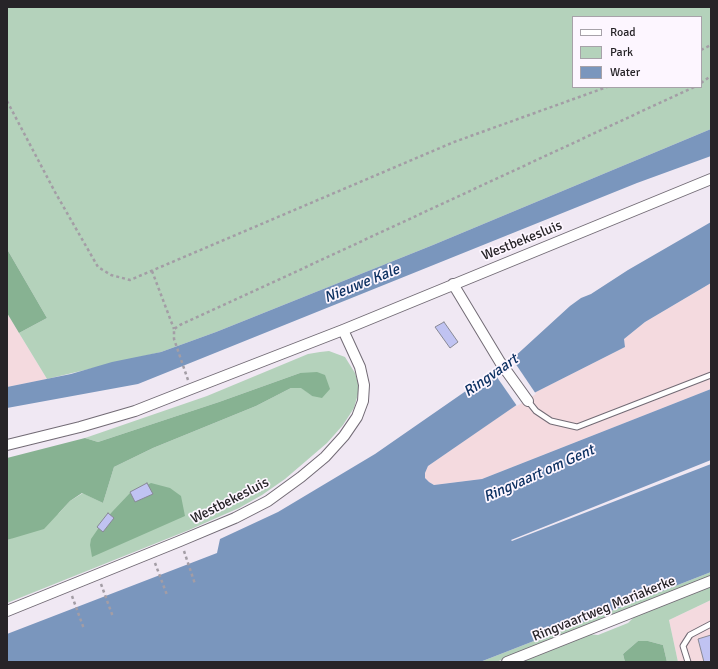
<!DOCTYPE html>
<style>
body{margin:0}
#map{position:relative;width:718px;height:669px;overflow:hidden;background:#f0e8f3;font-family:Signika,sans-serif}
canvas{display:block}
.frame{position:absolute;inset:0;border:8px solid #272428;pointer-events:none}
.legend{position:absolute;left:572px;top:16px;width:130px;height:72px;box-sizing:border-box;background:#fdf6ff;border:1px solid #a7a2a9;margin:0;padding:5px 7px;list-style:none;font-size:12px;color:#272428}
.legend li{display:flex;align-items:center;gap:8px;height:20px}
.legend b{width:20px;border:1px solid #a7a2a9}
</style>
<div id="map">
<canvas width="718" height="669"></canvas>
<div class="frame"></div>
<ul class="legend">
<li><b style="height:5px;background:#fff"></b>Road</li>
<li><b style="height:11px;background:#b4d2bb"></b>Park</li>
<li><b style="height:11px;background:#7a96bd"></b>Water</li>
</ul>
</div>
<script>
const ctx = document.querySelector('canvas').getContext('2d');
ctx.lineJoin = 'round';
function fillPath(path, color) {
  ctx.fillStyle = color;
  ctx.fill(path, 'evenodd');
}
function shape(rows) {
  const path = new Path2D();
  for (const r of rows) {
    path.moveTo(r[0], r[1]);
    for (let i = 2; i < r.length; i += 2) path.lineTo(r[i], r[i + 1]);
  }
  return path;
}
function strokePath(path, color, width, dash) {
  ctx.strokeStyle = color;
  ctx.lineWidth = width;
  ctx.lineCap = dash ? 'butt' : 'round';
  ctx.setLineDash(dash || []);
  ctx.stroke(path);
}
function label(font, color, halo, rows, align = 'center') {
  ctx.font = font + ' Signika,sans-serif';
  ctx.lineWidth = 3.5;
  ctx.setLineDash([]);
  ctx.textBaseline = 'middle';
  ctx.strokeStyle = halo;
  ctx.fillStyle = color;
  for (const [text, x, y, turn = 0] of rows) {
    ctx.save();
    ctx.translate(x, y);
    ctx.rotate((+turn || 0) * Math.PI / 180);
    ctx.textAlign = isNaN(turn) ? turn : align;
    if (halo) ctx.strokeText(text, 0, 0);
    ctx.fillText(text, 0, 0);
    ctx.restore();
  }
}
const industrial = shape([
 [711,283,711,389,482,479,434,485,429,482,425,478,425,473,428,466,491,422,534,393,625,347,624,339,645,322],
 [7,313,19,333,47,379,7,387],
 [711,600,711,662,678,662,669,620]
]);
const green = shape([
 [7,7,711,7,711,129,433,245,216,332,161,352,47,379,19,333,47,318,7,249],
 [573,17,701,17,701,87,573,87],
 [329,351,345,357,355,373,358,383,358,394,354,408,343,425,327,443,285,479,262,495,239,508,189,530,7,603,7,540,10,539,59,513,70,501,83,493,103,503,114,467,153,448,256,406,291,388,302,388,312,396,300,373,219,402,98,442,85,438,207,396,308,354,320,352],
 [711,572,711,577,496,662,480,662],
 [711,586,711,600,669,620,678,662,667,662,663,645,648,641,638,641,623,654,625,662,521,662,587,634,598,635,628,623,634,617]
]);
const forest = shape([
 [7,249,47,318,19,333,7,313],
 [317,372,325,375,330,389,322,398,312,396,301,388,291,388,256,406,153,448,114,467,103,503,82,493,70,501,44,529,7,540,7,458,85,438,98,442,219,402,300,373],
 [151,483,170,488,181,496,185,516,92,557,90,545,91,539,100,526,112,512,130,493],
 [638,641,648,641,663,645,667,662,625,662,623,654]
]);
const water = shape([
 [711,129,711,156,637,183,138,384,7,408,7,387,71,374,112,362,161,352,216,332,433,245],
 [711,222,711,283,645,322,624,339,625,347,534,393,428,466,425,473,425,478,429,482,434,485,482,479,711,389,711,460,511,540,512,541,711,464,711,572,480,662,7,662,7,634,217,553,220,539,278,512,375,454,512,359,570,306,581,298,591,294,628,270]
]);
const pier = shape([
 [511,357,536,394,517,406,492,370]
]);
const building = shape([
 [444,322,458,342,450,348,435,327,444,322],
 [147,483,153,494,135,502,130,492,147,483],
 [108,513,114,518,103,532,97,527,108,513],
 [711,635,711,662,704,662,698,639,711,635]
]);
const path = shape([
 [701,50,711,45],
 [701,83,711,76],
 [7,101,55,192,98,267,111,275,130,280,454,142,607,87],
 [152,271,174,329],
 [188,380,174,339,174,329,180,325,306,267,694,87],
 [184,551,195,584],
 [155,563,167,595],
 [101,584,113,617],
 [72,596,84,629]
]);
const service = shape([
 [528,401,536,411,551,421,577,427,711,375],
 [688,662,683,646,690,635,711,624]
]);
const minor = shape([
 [453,284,500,362,528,401],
 [7,445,80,427,135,411,191,389,343,330,711,179],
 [7,611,180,541,235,518,268,501,301,477,325,457,344,436,357,417,363,401,364,385,360,367,343,330],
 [507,662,711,581]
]);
const streetNames = [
 ["Westbekesluis",522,241,-22],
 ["Westbekesluis",230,501,-27],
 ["Ringvaartweg Mariakerke",604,609,-22]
];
const waterNames = [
 ["Nieuwe Kale",362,284,-22],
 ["Ringvaart",491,376,-35],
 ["Ringvaart om Gent",539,474,-24]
];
fillPath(industrial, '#f4dadf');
fillPath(green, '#b4d2bb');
fillPath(forest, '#87b292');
fillPath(water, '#7a96bd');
fillPath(pier, '#f0e8f3');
fillPath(building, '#c0c3f2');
strokePath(building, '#888995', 1);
strokePath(service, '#726b75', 7);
strokePath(minor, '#726b75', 12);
strokePath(path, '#a39da5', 2.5, [3, 3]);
strokePath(service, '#fff', 5);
strokePath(minor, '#fff', 10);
label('14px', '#272428', '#fdf6ff', streetNames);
label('italic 15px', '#0d3162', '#fdf6ff', waterNames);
</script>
